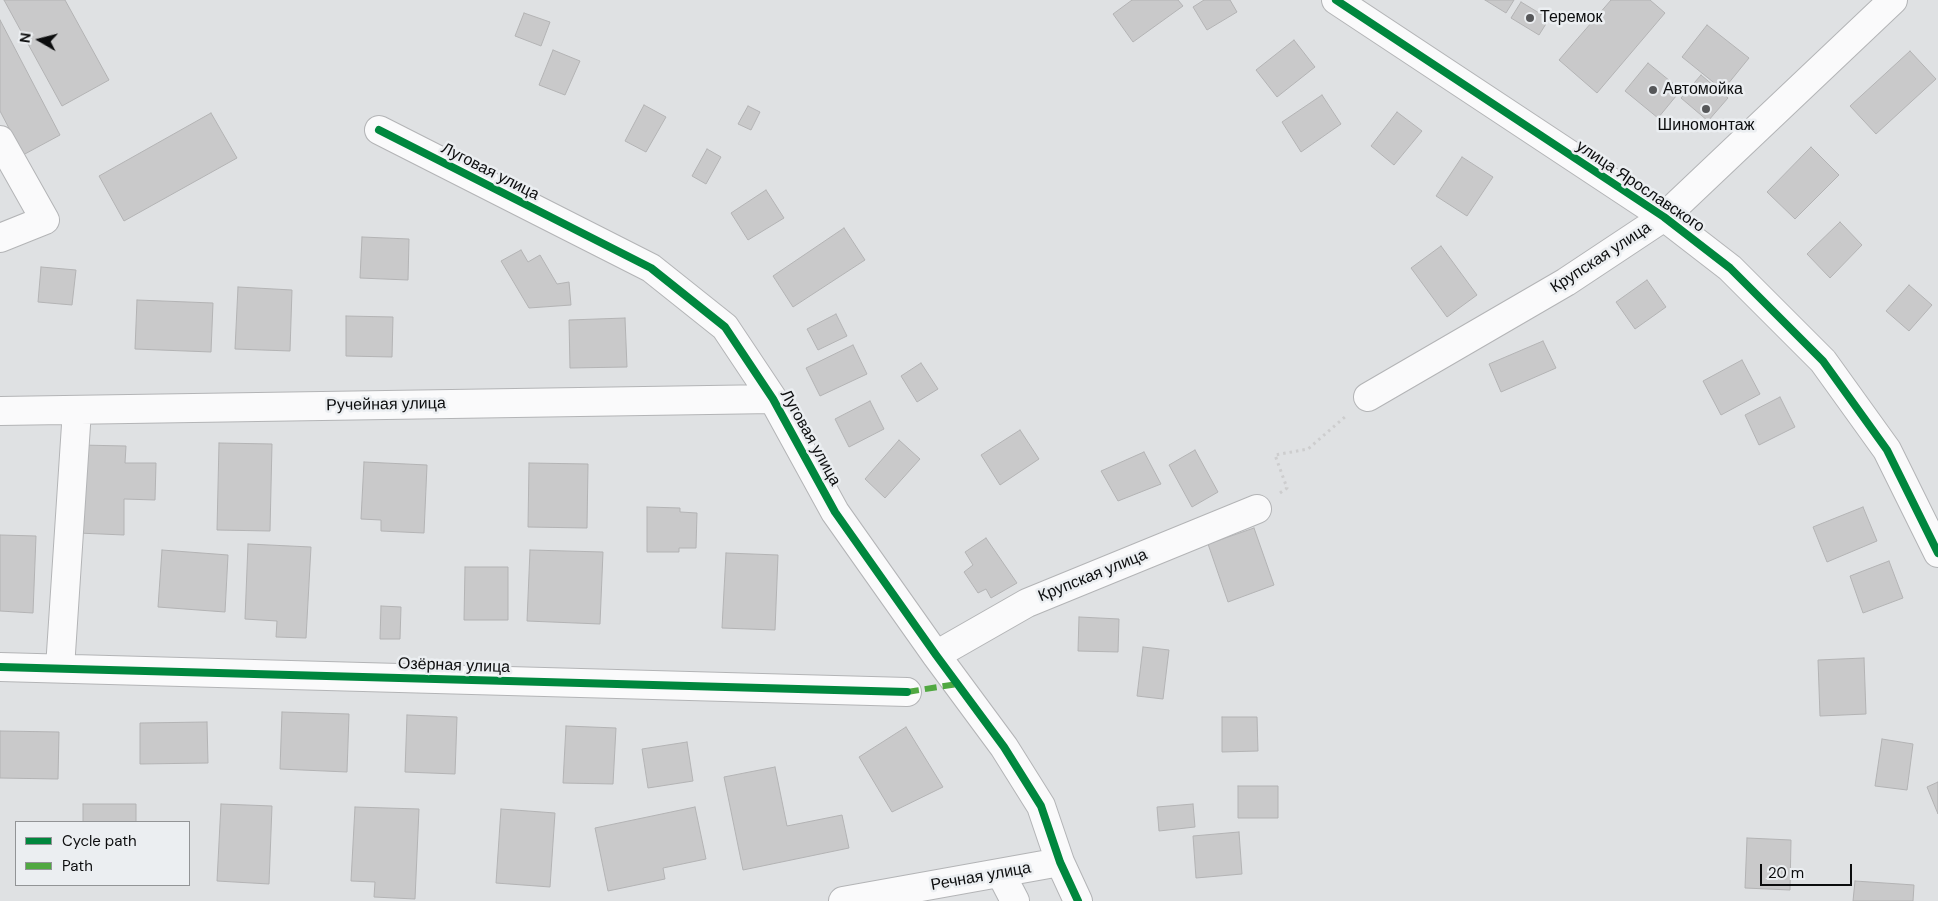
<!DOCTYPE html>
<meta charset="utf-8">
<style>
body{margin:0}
#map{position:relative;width:1938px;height:901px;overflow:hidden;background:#dfe1e3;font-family:"DM Sans",sans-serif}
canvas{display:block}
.legend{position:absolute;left:15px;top:821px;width:175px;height:65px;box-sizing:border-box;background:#ebeef1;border:1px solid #929496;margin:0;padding:6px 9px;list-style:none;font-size:15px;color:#0c0d0e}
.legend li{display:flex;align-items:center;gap:10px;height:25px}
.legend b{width:25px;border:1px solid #929496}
.north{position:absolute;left:15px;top:15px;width:50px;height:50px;-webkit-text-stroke:4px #ebeef1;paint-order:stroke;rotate:278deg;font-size:14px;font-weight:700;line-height:20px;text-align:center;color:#0c0d0e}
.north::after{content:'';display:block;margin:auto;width:18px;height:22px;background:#0c0d0e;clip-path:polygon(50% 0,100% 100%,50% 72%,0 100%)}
.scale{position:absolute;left:1760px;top:864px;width:92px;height:22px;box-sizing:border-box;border:2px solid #0c0d0e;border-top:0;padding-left:6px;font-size:15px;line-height:18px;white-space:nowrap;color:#0c0d0e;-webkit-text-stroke:4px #ebeef1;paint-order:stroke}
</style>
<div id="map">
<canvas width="1938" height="901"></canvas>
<ul class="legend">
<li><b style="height:6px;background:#00873e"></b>Cycle path</li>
<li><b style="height:6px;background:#50a841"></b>Path</li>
</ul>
<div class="north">N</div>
<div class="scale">20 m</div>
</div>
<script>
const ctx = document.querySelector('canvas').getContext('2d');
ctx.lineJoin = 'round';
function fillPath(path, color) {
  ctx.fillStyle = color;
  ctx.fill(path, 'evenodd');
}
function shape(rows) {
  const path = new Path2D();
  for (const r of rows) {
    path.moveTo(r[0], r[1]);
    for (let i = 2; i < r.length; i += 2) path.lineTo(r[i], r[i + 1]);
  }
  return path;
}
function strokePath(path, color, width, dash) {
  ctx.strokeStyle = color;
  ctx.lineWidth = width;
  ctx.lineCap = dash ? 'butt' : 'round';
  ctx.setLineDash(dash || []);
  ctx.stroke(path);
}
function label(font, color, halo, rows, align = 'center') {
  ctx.font = font + ' "DM Sans",sans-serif';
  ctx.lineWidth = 5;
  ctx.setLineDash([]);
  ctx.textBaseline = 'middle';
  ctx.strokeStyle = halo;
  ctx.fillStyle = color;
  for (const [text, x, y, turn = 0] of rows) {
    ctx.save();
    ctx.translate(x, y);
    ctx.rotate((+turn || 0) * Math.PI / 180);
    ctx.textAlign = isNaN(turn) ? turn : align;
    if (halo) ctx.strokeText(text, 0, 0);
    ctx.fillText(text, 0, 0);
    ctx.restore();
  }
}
const building = shape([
 [4,0,65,0,109,80,62,106,4,0],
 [1132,0,1178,0,1183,6,1133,42,1113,14,1132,0],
 [1204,0,1230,0,1237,12,1207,30,1193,7,1204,0],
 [1485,0,1514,0,1506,13,1485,0],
 [1611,0,1650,0,1665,13,1597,93,1559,60,1611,0],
 [1521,2,1549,19,1539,35,1511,18,1521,2],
 [524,13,550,22,541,46,515,36,524,13],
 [0,20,60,135,23,155,0,111,0,20],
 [1707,25,1749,58,1723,90,1682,57,1707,25],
 [1294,40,1315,67,1277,97,1256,70,1294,40],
 [553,50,580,61,565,95,539,85,553,50],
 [1910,51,1936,79,1876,134,1850,106,1910,51],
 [1648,63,1681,90,1658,118,1625,91,1648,63],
 [1701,75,1728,98,1708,121,1681,98,1701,75],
 [1322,95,1341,124,1301,152,1282,122,1322,95],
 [644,105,666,117,646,152,625,141,644,105],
 [748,106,760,112,751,130,738,124,748,106],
 [1397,112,1422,131,1394,165,1371,146,1397,112],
 [211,113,237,158,124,221,99,176,211,113],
 [1811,147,1839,175,1795,219,1767,192,1811,147],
 [707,149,721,157,706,184,692,176,707,149],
 [1462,157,1493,177,1467,216,1436,196,1462,157],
 [766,190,784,218,748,240,731,213,766,190],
 [1840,222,1862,245,1830,278,1807,254,1840,222],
 [844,228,865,260,793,307,773,276,844,228],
 [362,237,409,239,408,280,360,278,362,237],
 [1441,246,1477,295,1447,317,1411,268,1441,246],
 [521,250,528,262,540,255,557,284,569,282,571,305,529,308,501,261,521,250],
 [41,267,76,270,72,305,38,302,41,267],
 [1647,280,1666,307,1635,329,1616,302,1647,280],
 [1909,285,1932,305,1909,331,1886,311,1909,285],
 [238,287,292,290,290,351,235,349,238,287],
 [137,300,213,303,211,352,135,349,137,300],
 [836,314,847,336,818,350,807,329,836,314],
 [346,316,393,317,392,357,346,356,346,316],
 [625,318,627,367,570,368,569,320,625,318],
 [1543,341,1556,368,1501,392,1489,364,1543,341],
 [853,345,867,374,820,396,806,368,853,345],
 [1742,360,1760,394,1721,415,1703,381,1742,360],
 [921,363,938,389,917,402,901,376,921,363],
 [1780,397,1795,427,1759,445,1745,415,1780,397],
 [870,401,884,429,849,447,835,419,870,401],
 [1020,430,1039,459,1000,485,981,455,1020,430],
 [899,440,920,459,885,498,865,479,899,440],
 [219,443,272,444,270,531,217,530,219,443],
 [80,445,126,446,125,463,156,463,155,500,124,499,124,535,78,533,80,445],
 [1195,450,1218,492,1192,507,1169,465,1195,450],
 [1144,452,1161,484,1118,501,1101,471,1144,452],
 [364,462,427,465,424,533,381,531,381,520,361,519,364,462],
 [529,463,588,464,587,528,528,527,529,463],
 [647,507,680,508,680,512,697,513,696,548,679,548,679,552,647,552,647,507],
 [1863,507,1877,541,1827,562,1813,527,1863,507],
 [1254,528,1274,585,1228,602,1208,544,1254,528],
 [0,535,36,536,33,613,0,611,0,535],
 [986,538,1017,583,991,598,986,589,978,593,964,572,973,565,965,552,986,538],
 [248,544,311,547,306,638,276,637,277,621,245,619,248,544],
 [162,550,228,555,225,612,158,607,162,550],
 [530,550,603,552,600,624,527,621,530,550],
 [726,553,778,555,775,630,722,628,726,553],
 [1889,561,1903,598,1863,613,1850,576,1889,561],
 [465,567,508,567,508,620,464,620,465,567],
 [381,606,401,607,400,639,380,639,381,606],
 [1079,617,1119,619,1118,652,1078,651,1079,617],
 [1143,647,1169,650,1163,699,1137,696,1143,647],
 [1864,658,1866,714,1820,716,1818,660,1864,658],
 [282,712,349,714,347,772,280,769,282,712],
 [407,715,457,717,455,774,405,772,407,715],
 [1222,717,1257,717,1258,751,1222,752,1222,717],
 [207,722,208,763,140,764,140,723,207,722],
 [566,726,616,728,613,784,563,783,566,726],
 [906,727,943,787,892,812,859,757,906,727],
 [0,731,59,732,58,779,0,778,0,731],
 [1882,739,1913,744,1907,790,1875,786,1882,739],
 [687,742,693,781,648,788,642,749,687,742],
 [775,767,787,826,842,815,849,848,743,870,724,777,775,767],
 [1938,782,1938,814,1927,787,1938,782],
 [1238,786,1278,786,1278,818,1238,818,1238,786],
 [83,804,136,804,136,822,83,822,83,804],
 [221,804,272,806,269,884,217,881,221,804],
 [1193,804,1195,827,1159,831,1157,807,1193,804],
 [355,807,419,809,415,899,374,897,375,882,351,881,355,807],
 [695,807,706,859,663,868,665,879,608,891,595,828,695,807],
 [501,809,555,813,550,887,496,883,501,809],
 [1239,832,1242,874,1196,878,1193,836,1239,832],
 [1747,838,1791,840,1790,890,1745,888,1747,838],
 [1855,881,1914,885,1913,901,1853,901,1855,881]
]);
const path = shape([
 [1280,493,1287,488,1275,455,1308,449,1346,416]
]);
const minor = shape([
 [1336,0,1664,217,1730,268,1823,361,1887,450,1938,553],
 [379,130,651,268,725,327,773,399,835,512,936,655,1004,747,1041,806,1060,862,1078,901],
 [0,140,45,220,0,238],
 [1368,397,1566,282,1664,217,1893,0],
 [0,411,773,399],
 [936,655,1027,603,1257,509],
 [0,667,907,692],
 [60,668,77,410],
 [1001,874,1015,901],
 [843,901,1060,862]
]);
const quiet = shape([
 [907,692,957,684]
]);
const cycleway = shape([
 [1336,0,1664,217,1730,268,1823,361,1887,450,1938,553],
 [379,130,651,268,725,327,773,399,835,512,936,655,1004,747,1041,806,1060,862,1078,901],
 [0,667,907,692]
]);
const markers = [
 [1530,18,5,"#565759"],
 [1653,90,5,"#565759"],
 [1706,109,5,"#565759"]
];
const poiNames = [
 ["Теремок",1540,18],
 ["Автомойка",1663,90],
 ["Шиномонтаж",1706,126,"center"]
];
const streetNames = [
 ["Луговая улица",490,172,27],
 ["улица Ярославского",1640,187,34],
 ["Крупская улица",1601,258,-33],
 ["Ручейная улица",386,405,-1],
 ["Луговая улица",810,438,61],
 ["Крупская улица",1093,576,-22],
 ["Озёрная улица",454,666,2],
 ["Речная улица",981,877,-10]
];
fillPath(building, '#c9c9ca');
strokePath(building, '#b3b3b4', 1);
strokePath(minor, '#b3b4b6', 30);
strokePath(path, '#cdcdce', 3, [2.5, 4]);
strokePath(minor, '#fafafb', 28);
strokePath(quiet, '#50a841', 6, [12, 6]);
strokePath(cycleway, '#00873e', 8);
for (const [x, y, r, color] of markers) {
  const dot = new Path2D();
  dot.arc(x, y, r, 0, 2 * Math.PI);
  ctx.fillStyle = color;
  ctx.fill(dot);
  strokePath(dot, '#ebeef1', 2);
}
label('16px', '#0c0d0e', '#ebeef1', poiNames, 'left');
label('16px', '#0c0d0e', '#ebeef1', streetNames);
</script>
